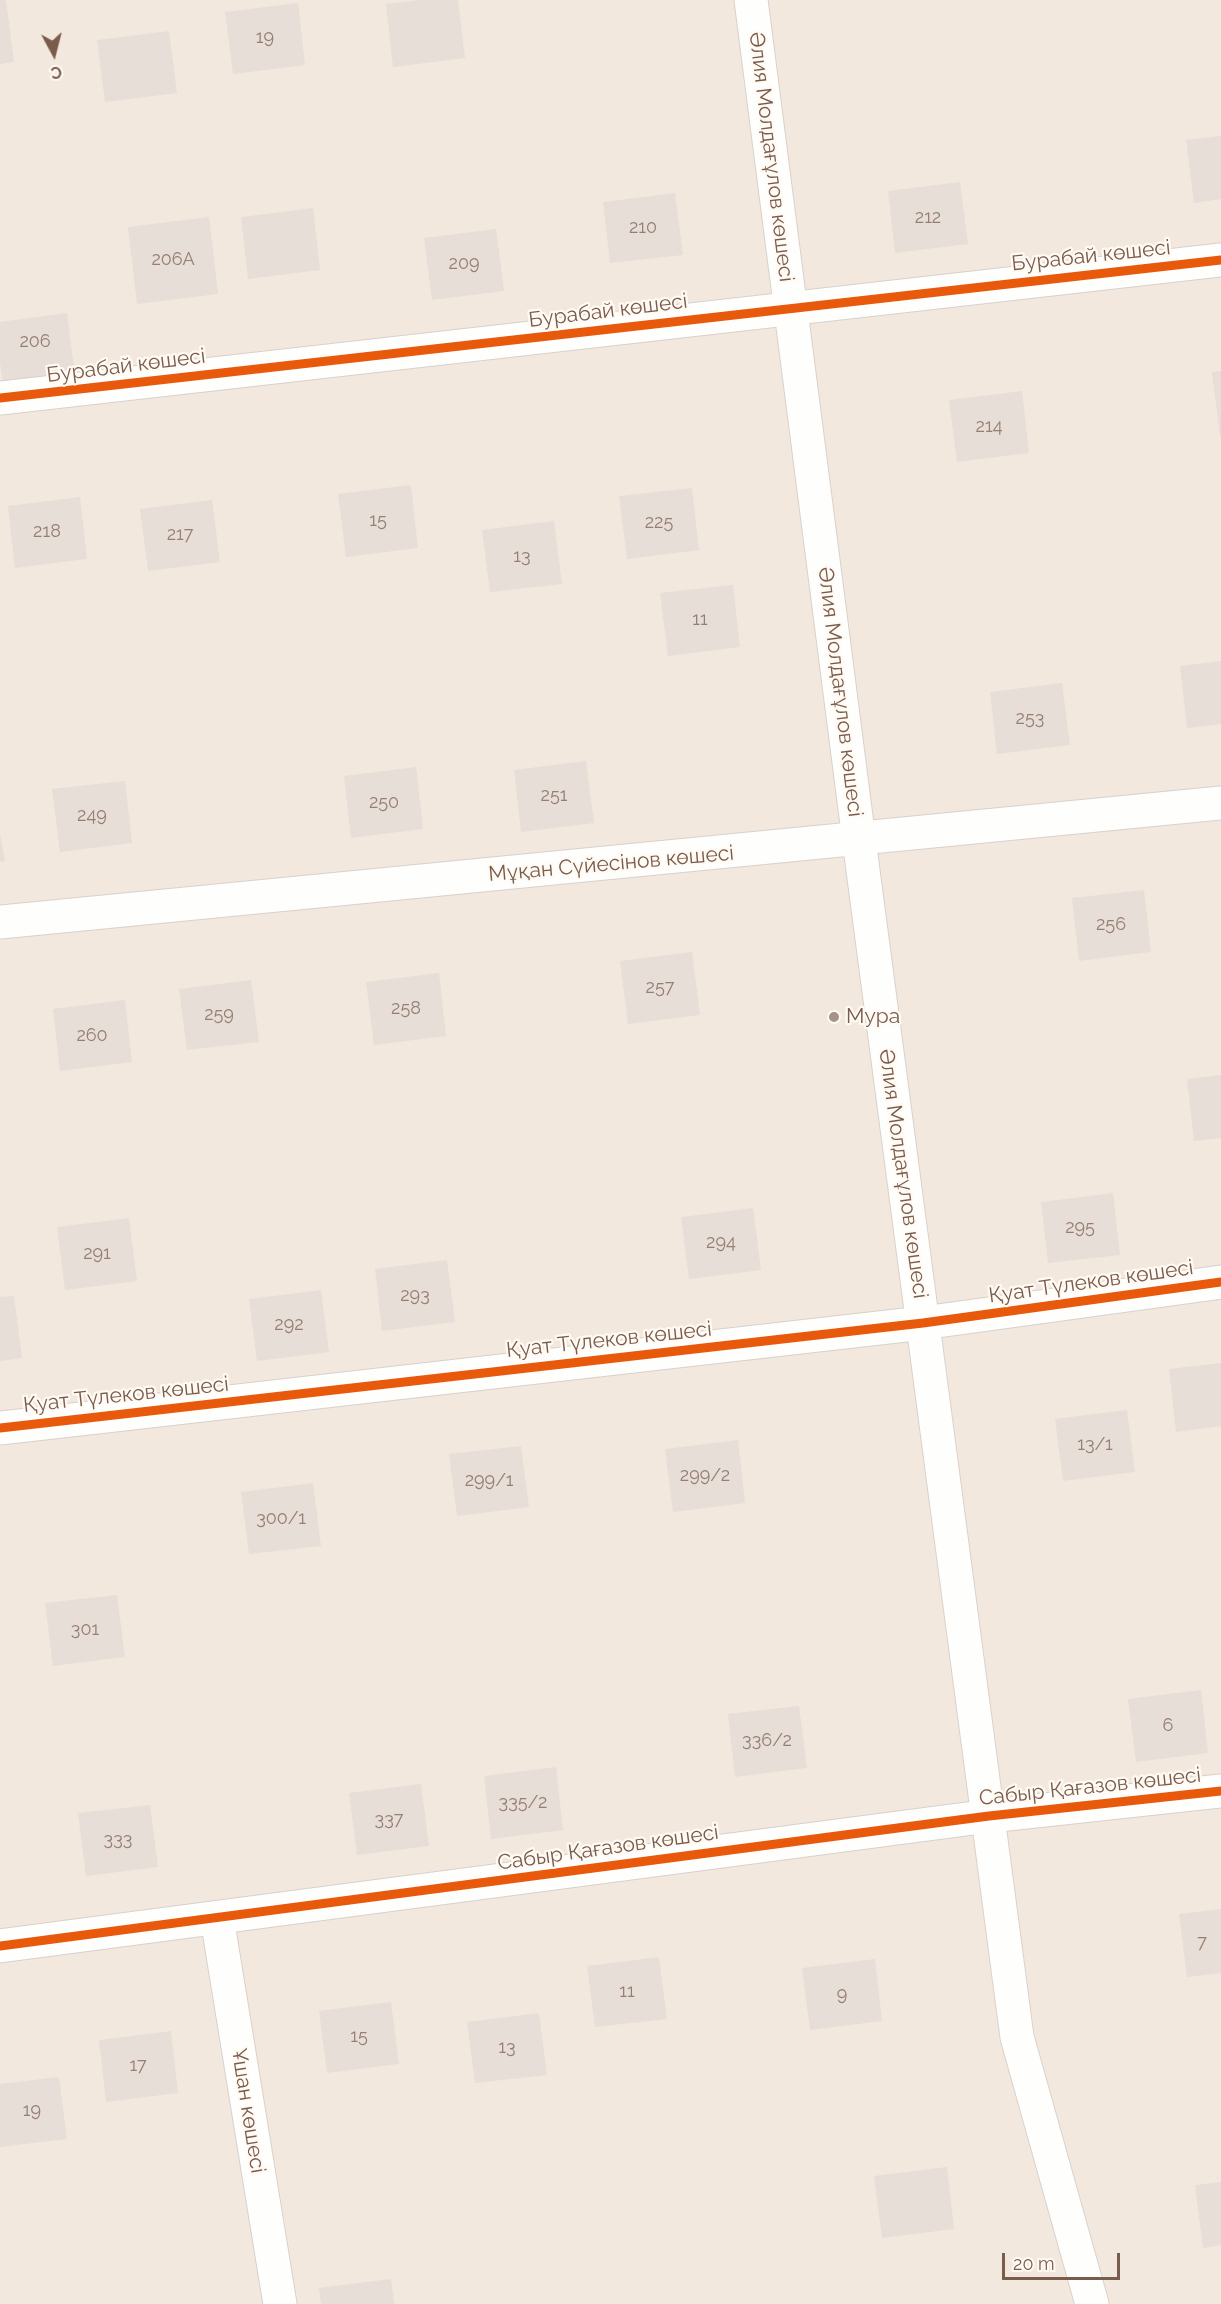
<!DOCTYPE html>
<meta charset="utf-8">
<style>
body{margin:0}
#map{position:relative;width:1221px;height:2304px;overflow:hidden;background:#f9f5f0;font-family:Raleway,sans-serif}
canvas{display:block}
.north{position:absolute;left:24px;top:24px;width:60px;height:60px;-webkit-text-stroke:4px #fffaf3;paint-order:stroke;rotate:173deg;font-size:16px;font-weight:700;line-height:24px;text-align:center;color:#7a5c4d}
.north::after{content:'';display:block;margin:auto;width:21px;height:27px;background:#7a5c4d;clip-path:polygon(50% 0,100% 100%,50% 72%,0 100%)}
.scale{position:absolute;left:1002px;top:2253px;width:118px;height:27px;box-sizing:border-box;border:3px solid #7a5c4d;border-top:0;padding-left:8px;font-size:18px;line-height:21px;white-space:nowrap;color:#7a5c4d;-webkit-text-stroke:4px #fffaf3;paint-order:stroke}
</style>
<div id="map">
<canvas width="1221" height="2304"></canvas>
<div class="north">С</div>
<div class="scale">20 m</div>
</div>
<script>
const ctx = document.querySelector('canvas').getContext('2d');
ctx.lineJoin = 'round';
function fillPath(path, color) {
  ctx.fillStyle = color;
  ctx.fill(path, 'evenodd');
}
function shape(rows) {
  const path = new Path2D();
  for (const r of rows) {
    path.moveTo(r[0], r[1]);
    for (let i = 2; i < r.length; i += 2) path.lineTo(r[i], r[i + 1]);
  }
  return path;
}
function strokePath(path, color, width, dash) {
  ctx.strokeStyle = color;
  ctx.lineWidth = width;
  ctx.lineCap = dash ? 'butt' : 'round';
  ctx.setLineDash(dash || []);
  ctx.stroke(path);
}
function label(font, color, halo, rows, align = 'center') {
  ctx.font = font + ' Raleway,sans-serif';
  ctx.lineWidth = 4.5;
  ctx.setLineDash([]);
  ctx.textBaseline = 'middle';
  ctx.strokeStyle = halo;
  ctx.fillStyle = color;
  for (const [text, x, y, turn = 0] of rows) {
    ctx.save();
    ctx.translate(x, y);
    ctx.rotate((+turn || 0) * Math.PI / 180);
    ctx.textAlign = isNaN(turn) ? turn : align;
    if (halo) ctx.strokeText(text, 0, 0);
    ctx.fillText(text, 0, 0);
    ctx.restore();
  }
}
const residential = shape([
 [0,0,1221,0,1221,2304,0,2304]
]);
const building = shape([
 [0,0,6,0,14,62,0,64],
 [421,0,458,0,465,58,393,67,386,4],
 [298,3,305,65,233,74,225,12],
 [169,31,177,93,105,102,97,40],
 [1221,136,1221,199,1194,203,1186,140],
 [960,182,968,244,895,253,888,191],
 [675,193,683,255,610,263,603,202],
 [313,208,320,270,248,279,241,217],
 [209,217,218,294,137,304,128,227],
 [496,229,504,291,432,300,424,238],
 [67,313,75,376,3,385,0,362,0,322],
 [1221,371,1221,436,1220,436,1212,372],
 [1022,391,1029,453,957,462,949,400],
 [411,485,418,548,346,557,338,494],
 [692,488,699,550,627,559,619,496],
 [80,497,87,559,15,568,8,506],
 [212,500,220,562,148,571,140,509],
 [554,521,562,584,490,592,482,530],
 [733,585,740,647,668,656,660,593],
 [1221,661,1221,724,1187,728,1180,666],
 [1062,683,1070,745,997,754,990,692],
 [586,761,594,823,521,832,514,770],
 [416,767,423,829,351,838,344,776],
 [125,781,132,843,60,852,52,789],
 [0,834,5,861,0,862],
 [1144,890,1151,952,1079,961,1072,898],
 [692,952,700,1015,628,1024,620,961],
 [439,973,446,1036,374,1045,366,982],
 [251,980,259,1042,187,1050,179,989],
 [125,1000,132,1062,60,1071,53,1009],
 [1221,1075,1221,1138,1194,1141,1187,1079],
 [1113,1193,1120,1255,1048,1263,1041,1202],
 [753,1208,761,1270,689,1279,681,1217],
 [129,1218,137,1281,65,1290,57,1227],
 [447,1260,455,1322,382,1331,375,1269],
 [321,1290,329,1352,257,1361,249,1299],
 [14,1296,22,1358,0,1361,0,1297],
 [1221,1363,1221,1426,1176,1432,1169,1369],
 [1127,1410,1135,1472,1063,1481,1055,1419],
 [738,1440,745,1503,673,1512,665,1449],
 [521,1446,529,1507,457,1516,449,1454],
 [313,1483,321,1546,249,1554,241,1492],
 [117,1595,125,1657,53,1666,45,1603],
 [1201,1690,1208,1753,1136,1762,1128,1699],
 [799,1706,807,1768,735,1777,728,1714],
 [556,1767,563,1830,491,1839,484,1776],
 [421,1784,429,1846,357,1855,349,1793],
 [150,1805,158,1867,86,1876,78,1813],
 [1221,1909,1221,1973,1187,1977,1179,1914],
 [659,1957,667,2019,595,2027,587,1966],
 [875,1959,882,2021,810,2030,802,1968],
 [391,2002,399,2064,327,2073,319,2011],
 [539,2013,547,2075,475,2083,467,2022],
 [171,2031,178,2093,106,2102,99,2040],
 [59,2077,67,2139,0,2147,0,2084],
 [947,2167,954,2229,882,2238,874,2176],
 [1221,2182,1221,2245,1203,2248,1195,2185],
 [391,2279,394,2304,321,2304,319,2288]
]);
const minor = shape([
 [0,398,1221,260],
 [0,922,1221,803],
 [0,1428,923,1323,1221,1282],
 [217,1918,280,2304],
 [0,1946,989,1816,1221,1791]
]);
const secondary = shape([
 [751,0,859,840,1017,2037,1092,2304]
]);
const cycleway = shape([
 [0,398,1221,260],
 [0,1428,923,1323,1221,1282],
 [0,1946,989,1816,1221,1791]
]);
const markers = [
 [834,1017,6,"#a69286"]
];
const numberNames = [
 ["19",265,38],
 ["212",928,218],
 ["210",643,228],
 ["206А",173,260],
 ["209",464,264],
 ["206",35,342],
 ["214",989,427],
 ["15",378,521],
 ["225",659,523],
 ["218",47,532],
 ["217",180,535],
 ["13",522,557],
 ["11",700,620],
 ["253",1030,719],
 ["251",554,796],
 ["250",384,803],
 ["249",92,816],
 ["256",1111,925],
 ["257",660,988],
 ["258",406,1009],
 ["259",219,1015],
 ["260",92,1036],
 ["295",1080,1228],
 ["294",721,1243],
 ["291",97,1254],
 ["293",415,1296],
 ["292",289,1325],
 ["13/1",1095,1445],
 ["299/2",705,1476],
 ["299/1",489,1481],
 ["300/1",281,1519],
 ["301",85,1630],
 ["6",1168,1726],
 ["336/2",767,1741],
 ["335/2",523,1803],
 ["337",389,1820],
 ["333",118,1840],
 ["7",1202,1943],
 ["11",627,1992],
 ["9",842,1995],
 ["15",359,2037],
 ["13",507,2048],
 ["17",138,2066],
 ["19",32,2111]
];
const streetNames = [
 ["Әлия Молдағұлов көшесі",771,157,83],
 ["Бурабай көшесi",1091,256,-6],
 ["Бурабай көшесi",608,311,-7],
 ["Бурабай көшесi",126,366,-7],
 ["Әлия Молдағұлов көшесі",840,692,83],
 ["Мұқан Сүйесінов көшесі",611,864,-5],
 ["Әлия Молдағұлов көшесі",903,1174,82],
 ["Қуат Түлеков көшесі",1091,1282,-8],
 ["Қуат Түлеков көшесі",609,1340,-6],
 ["Қуат Түлеков көшесі",126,1395,-6],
 ["Сабыр Қағазов көшесі",1090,1787,-6],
 ["Сабыр Қағазов көшесі",608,1848,-8],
 ["Ұшан көшесі",248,2111,81]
];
const poiNames = [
 ["Мура",846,1017]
];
fillPath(residential, '#f2e8de');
fillPath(building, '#e6ded7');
strokePath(minor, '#d7d1cb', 35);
strokePath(secondary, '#d9d2cb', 35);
strokePath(minor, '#fefefd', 33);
strokePath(secondary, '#fefefd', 33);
strokePath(cycleway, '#e8590c', 9);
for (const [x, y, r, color] of markers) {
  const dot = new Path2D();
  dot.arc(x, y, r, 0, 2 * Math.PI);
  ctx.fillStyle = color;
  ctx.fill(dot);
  strokePath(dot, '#fffaf3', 2);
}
label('18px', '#977e72', null, numberNames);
label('21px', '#7a5c4d', '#fffaf3', streetNames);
label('21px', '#7a5c4d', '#fffaf3', poiNames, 'left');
</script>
